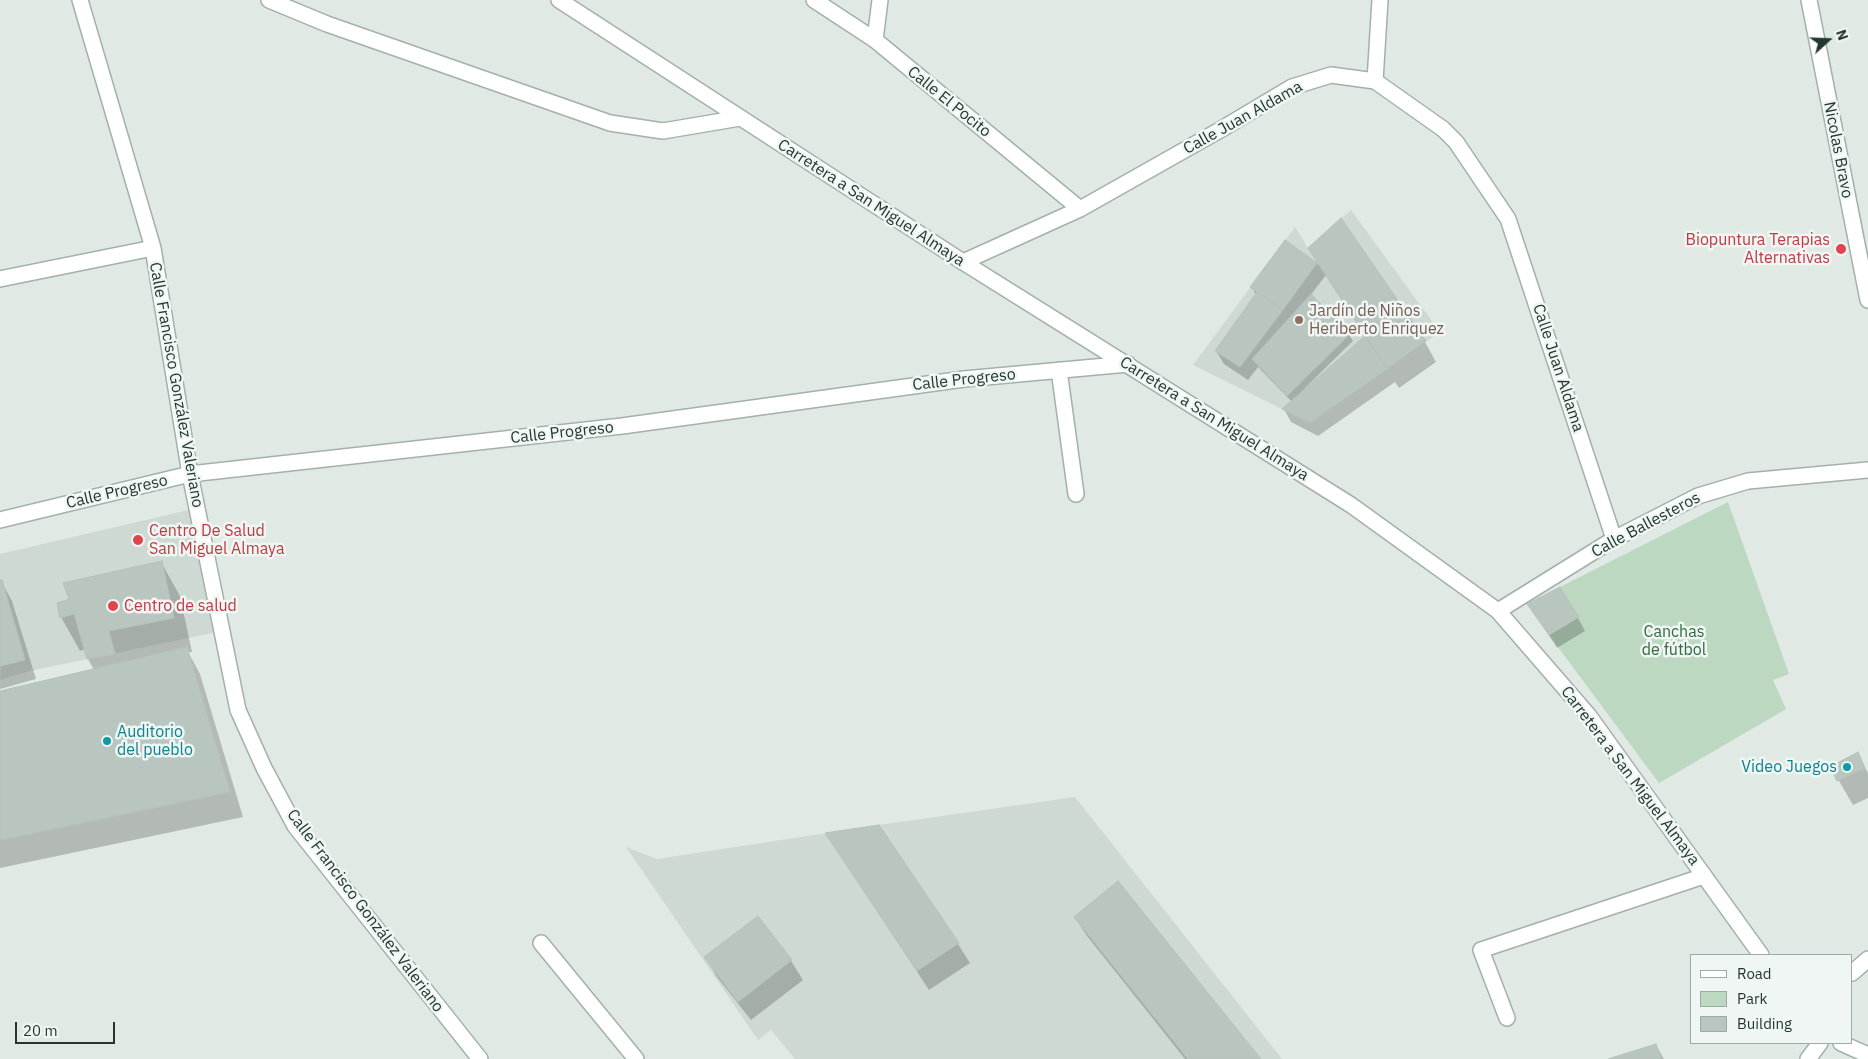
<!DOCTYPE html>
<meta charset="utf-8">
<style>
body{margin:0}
#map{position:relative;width:1868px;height:1059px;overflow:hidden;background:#e0e9e4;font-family:"IBM Plex Sans",sans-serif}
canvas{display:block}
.legend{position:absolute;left:1690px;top:954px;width:162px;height:90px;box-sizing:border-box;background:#f0f6f3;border:1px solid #9eaaa5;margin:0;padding:6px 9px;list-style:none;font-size:15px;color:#233730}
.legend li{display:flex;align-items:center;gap:10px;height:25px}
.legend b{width:25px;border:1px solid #9eaaa5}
.north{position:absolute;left:1803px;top:15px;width:50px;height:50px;-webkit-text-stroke:4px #f0f6f3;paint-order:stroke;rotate:70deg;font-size:14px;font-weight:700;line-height:20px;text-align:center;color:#233730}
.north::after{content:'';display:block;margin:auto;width:18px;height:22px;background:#233730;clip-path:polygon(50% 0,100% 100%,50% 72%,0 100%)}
.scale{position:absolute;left:15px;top:1022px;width:100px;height:22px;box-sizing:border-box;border:2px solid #233730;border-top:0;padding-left:6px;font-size:15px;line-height:18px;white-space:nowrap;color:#233730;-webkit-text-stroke:4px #f0f6f3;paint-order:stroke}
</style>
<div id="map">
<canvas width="1868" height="1059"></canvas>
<ul class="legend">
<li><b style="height:6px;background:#fff"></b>Road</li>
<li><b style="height:14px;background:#bcd8c1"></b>Park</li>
<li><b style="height:14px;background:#b9c6c0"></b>Building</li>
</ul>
<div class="north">N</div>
<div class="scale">20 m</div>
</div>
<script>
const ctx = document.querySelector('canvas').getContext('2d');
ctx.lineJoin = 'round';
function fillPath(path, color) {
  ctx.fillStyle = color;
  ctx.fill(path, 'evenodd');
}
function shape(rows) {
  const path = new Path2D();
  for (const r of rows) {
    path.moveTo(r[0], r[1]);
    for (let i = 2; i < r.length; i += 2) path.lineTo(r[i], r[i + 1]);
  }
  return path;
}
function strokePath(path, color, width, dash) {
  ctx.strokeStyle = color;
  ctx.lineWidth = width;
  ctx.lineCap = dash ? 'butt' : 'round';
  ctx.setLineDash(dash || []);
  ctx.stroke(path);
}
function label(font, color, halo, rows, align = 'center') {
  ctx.font = font + ' "IBM Plex Sans",sans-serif';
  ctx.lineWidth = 5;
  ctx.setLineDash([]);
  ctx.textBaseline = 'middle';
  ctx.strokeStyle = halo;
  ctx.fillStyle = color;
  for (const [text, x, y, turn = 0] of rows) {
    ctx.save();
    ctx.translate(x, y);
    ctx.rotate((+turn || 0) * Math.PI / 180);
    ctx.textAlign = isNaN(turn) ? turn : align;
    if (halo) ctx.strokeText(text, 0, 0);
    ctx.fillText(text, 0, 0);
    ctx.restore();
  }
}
const built = shape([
 [1351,210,1440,332,1310,423,1193,365,1295,227,1308,248],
 [197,508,222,631,30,671,0,680,0,554],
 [1075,797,1282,1059,795,1059,771,1030,758,1040,626,847,657,859,879,825]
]);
const green = shape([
 [1728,502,1789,674,1773,680,1786,709,1659,783,1549,635,1579,617,1560,587]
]);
const shadow = shape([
 [1341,220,1425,342,1436,362,1399,388,1395,382,1318,436,1291,422,1284,409,1292,402,1258,367,1248,380,1224,364,1216,351,1256,295,1252,287,1285,242,1320,266],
 [1326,275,1366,337,1307,389,1305,388,1353,341,1349,335,1310,296],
 [161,562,180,596,192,652,188,652,200,674,243,817,0,868,0,692,94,670,88,659,85,649,80,651,61,617],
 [1,581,12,601,36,679,0,689],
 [1529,604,1578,618,1585,631,1557,648],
 [1857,754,1868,773,1868,798,1853,805,1831,767],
 [878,826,958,944,970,963,929,990,827,834],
 [758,917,791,961,803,980,751,1020,717,977,706,957],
 [1075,917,1259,1059,1185,1059,1087,936],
 [1656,1045,1664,1059,1612,1059]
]);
const building = shape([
 [1341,218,1426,341,1387,369,1308,248,1341,218],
 [1285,240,1317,263,1283,310,1250,287,1285,240],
 [1257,292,1283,310,1240,367,1215,351,1257,292],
 [1311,294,1350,334,1287,396,1252,359,1311,294],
 [1365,336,1387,369,1310,423,1282,409,1365,336],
 [162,561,174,618,109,631,115,654,87,659,74,614,60,618,57,603,69,599,63,583,162,561],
 [0,580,2,580,25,660,0,666,0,580],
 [1560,587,1579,617,1549,635,1527,604,1560,587],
 [187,647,230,792,0,840,0,691,187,647],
 [1858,752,1865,768,1837,781,1830,767,1858,752],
 [879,825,959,943,917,971,825,833,879,825],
 [1118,881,1261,1059,1188,1059,1074,917,1118,881],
 [758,916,792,960,738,1002,704,957,758,916],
 [1656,1044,1661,1059,1608,1059,1656,1044]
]);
const service = shape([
 [1808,1059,1820,1043]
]);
const minor = shape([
 [80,0,153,248,190,474,238,710,264,768,295,826,480,1059],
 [269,0,327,24,610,123,663,131,740,118],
 [814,0,875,40,1080,209],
 [1809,0,1868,300],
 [875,40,880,0],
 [1375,81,1380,0],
 [963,262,1080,209,1220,130,1292,87,1331,75,1375,81,1443,129,1456,142,1508,219,1614,539],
 [0,279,153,248],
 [1059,370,1076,494],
 [0,520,190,474,622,426,964,379,1128,364],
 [1498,611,1614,539,1698,496,1748,481,1868,470],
 [541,943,636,1059],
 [1852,973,1868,959],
 [1507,1018,1481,950,1704,876]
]);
const tertiary = shape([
 [559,0,963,262,1351,505,1498,611,1589,716,1761,955],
 [1841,1043,1868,1055]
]);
const markers = [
 [1841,249,6,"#e0444e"],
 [1299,320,5,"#8d6e63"],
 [138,540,6,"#e0444e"],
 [113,606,6,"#e0444e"],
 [107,741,5,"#0f9aa8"],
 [1847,767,5,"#0f9aa8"]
];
const streetNames = [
 ["Calle El Pocito",949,102,39],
 ["Calle Juan Aldama",1243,118,-29],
 ["Nicolas Bravo",1838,150,79],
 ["Carretera a San Miguel Almaya",871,203,33],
 ["Calle Juan Aldama",1558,368,72],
 ["Calle Progreso",964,380,-6],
 ["Calle Francisco González Valeriano",176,385,80],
 ["Carretera a San Miguel Almaya",1214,419,32],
 ["Calle Progreso",562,433,-6],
 ["Calle Progreso",117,492,-13],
 ["Calle Ballesteros",1646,525,-28],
 ["Carretera a San Miguel Almaya",1630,776,53],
 ["Calle Francisco González Valeriano",365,911,53]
];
const healthNames = [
 ["Biopuntura Terapias",1830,240,"right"],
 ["Alternativas",1830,258,"right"],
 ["Centro De Salud",149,531],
 ["San Miguel Almaya",149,549],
 ["Centro de salud",124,606]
];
const educationNames = [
 ["Jardín de Niños",1309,311],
 ["Heriberto Enriquez",1309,329]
];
const parkNames = [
 ["Canchas",1674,632],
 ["de fútbol",1674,650]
];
const cultureNames = [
 ["Auditorio",117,732],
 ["del pueblo",117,750],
 ["Video Juegos",1837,767,"right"]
];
fillPath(built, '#cfd9d3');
fillPath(green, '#bcd8c1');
fillPath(shadow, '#0003');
fillPath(building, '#b9c6c0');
strokePath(building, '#b4c2bb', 1);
strokePath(service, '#a4b0aa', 18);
strokePath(minor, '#a4b0aa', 18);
strokePath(tertiary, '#a4b0aa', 18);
strokePath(service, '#fff', 15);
strokePath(minor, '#fff', 15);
strokePath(tertiary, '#fff', 15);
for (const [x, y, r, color] of markers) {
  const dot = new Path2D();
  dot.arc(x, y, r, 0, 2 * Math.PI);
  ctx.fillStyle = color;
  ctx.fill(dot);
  strokePath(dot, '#f0f6f3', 2);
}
label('16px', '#233730', '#f0f6f3', streetNames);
label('16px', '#be3a42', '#f0f6f3', healthNames, 'left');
label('16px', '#785e54', '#f0f6f3', educationNames, 'left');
label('16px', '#326943', '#f0f6f3', parkNames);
label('16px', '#0d838f', '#f0f6f3', cultureNames, 'left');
</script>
